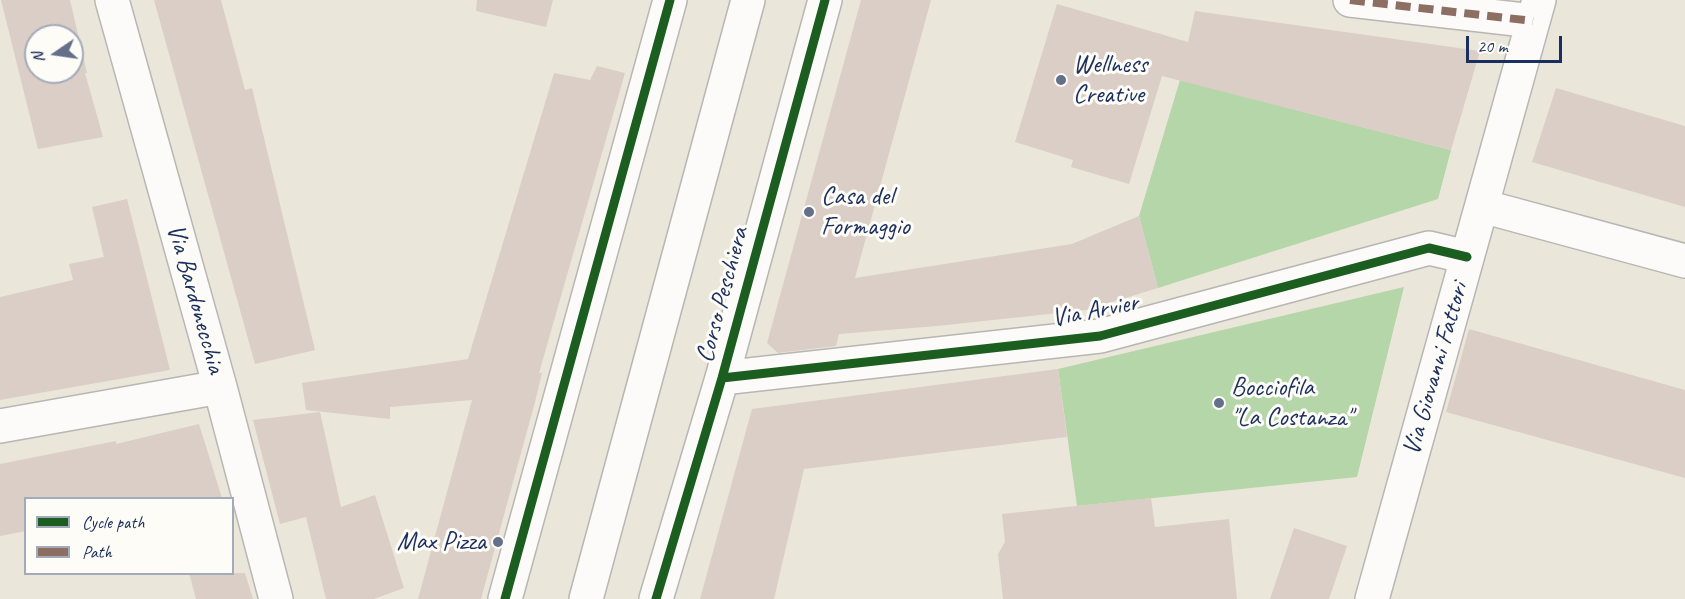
<!DOCTYPE html>
<style>
body{margin:0}
#map{position:relative;width:1685px;height:599px;overflow:hidden;background:#ebe6da;font-family:Caveat,sans-serif}
canvas{display:block}
.legend{position:absolute;left:24px;top:497px;width:210px;height:78px;box-sizing:border-box;background:#fdfcf7;border:2px solid #a3aaba;margin:0;padding:8px 10px;list-style:none;font-size:18px;color:#1b2f5e}
.legend li{display:flex;align-items:center;gap:12px;height:30px}
.legend b{width:30px;border:2px solid #a3aaba}
.north{position:absolute;left:24px;top:24px;width:60px;height:60px;box-sizing:border-box;background:#fdfcf7;border:2px solid #a3aaba;border-radius:50%;rotate:257deg;font-size:16px;font-weight:700;line-height:24px;text-align:center;color:#1b2f5e}
.north::after{content:'';display:block;margin:auto;width:21px;height:27px;background:#646f89;clip-path:polygon(50% 0,100% 100%,50% 72%,0 100%)}
.scale{position:absolute;left:1466px;top:36px;width:96px;height:27px;box-sizing:border-box;border:3px solid #1b2f5e;border-top:0;padding-left:8px;font-size:18px;line-height:21px;white-space:nowrap;color:#1b2f5e;-webkit-text-stroke:4px #fdfcf7;paint-order:stroke}
</style>
<div id="map">
<canvas width="1685" height="599"></canvas>
<ul class="legend">
<li><b style="height:8px;background:#1b5e20"></b>Cycle path</li>
<li><b style="height:8px;background:#8d6e63"></b>Path</li>
</ul>
<div class="north">N</div>
<div class="scale">20 m</div>
</div>
<script>
const ctx = document.querySelector('canvas').getContext('2d');
ctx.lineJoin = 'round';
function fillPath(path, color) {
  ctx.fillStyle = color;
  ctx.fill(path, 'evenodd');
}
function shape(rows) {
  const path = new Path2D();
  for (const r of rows) {
    path.moveTo(r[0], r[1]);
    for (let i = 2; i < r.length; i += 2) path.lineTo(r[i], r[i + 1]);
  }
  return path;
}
function strokePath(path, color, width, dash) {
  ctx.strokeStyle = color;
  ctx.lineWidth = width;
  ctx.lineCap = dash ? 'butt' : 'round';
  ctx.setLineDash(dash || []);
  ctx.stroke(path);
}
function label(font, color, halo, rows, align = 'center') {
  ctx.font = font + ' Caveat,sans-serif';
  ctx.lineWidth = 6;
  ctx.setLineDash([]);
  ctx.textBaseline = 'middle';
  ctx.strokeStyle = halo;
  ctx.fillStyle = color;
  for (const [text, x, y, turn = 0] of rows) {
    ctx.save();
    ctx.translate(x, y);
    ctx.rotate((+turn || 0) * Math.PI / 180);
    ctx.textAlign = isNaN(turn) ? turn : align;
    if (halo) ctx.strokeText(text, 0, 0);
    ctx.fillText(text, 0, 0);
    ctx.restore();
  }
}
const green = shape([
 [1180,80,1451,150,1438,199,1158,288,1139,216],
 [1404,287,1357,477,1077,506,1058,369]
]);
const building = shape([
 [1,0,70,0,87,73,85,73,103,137,38,149],
 [36,36,72,36,72,72,36,72],
 [154,0,221,0,245,90,252,88,315,350,255,364],
 [477,0,553,0,546,27,476,11],
 [861,0,931,0,855,278,1072,244,1139,216,1158,288,1086,310,937,326,839,334,836,346,778,353,767,343],
 [1057,4,1188,42,1195,11,1480,51,1451,150,1162,76,1129,184,1071,167,1073,160,1015,142],
 [597,66,625,73,539,373,542,373,535,402,481,599,418,599,472,400,390,407,390,419,306,410,302,383,468,359,554,73,590,80],
 [1556,88,1685,126,1685,207,1532,162],
 [127,199,170,370,0,400,0,297,73,280,69,264,104,257,92,207],
 [1469,329,1685,390,1685,478,1446,412],
 [1058,369,1067,437,804,469,774,599,700,599,752,409],
 [320,412,341,507,375,495,404,588,374,599,326,599,306,517,280,524,253,420],
 [199,424,222,498,26,498,26,531,0,536,0,464,116,441,116,444],
 [1151,498,1155,527,1229,519,1237,599,1003,599,998,554,1005,542,1002,514],
 [1294,528,1347,546,1329,599,1270,599],
 [189,573,245,573,253,599,196,599]
]);
const street = shape([
 [112,0,220,387,276,599],
 [1350,0,1533,21],
 [1482,206,1685,261],
 [722,378,1100,336,1429,248,1467,257],
 [0,426,220,387],
 [505,599,670,0],
 [656,599,722,378,825,0],
 [1372,599,1539,0]
]);
const secondary = shape([
 [586,599,748,0]
]);
const quiet = shape([
 [1350,0,1533,21]
]);
const cycleway = shape([
 [722,378,1100,336,1429,248,1467,257],
 [505,599,670,0],
 [656,599,722,378,825,0]
]);
const markers = [
 [1061,80,6,"#646f89"],
 [809,212,6,"#646f89"],
 [1219,403,6,"#646f89"],
 [498,542,6,"#646f89"]
];
const poiNames = [
 ["Wellness",1073,65],
 ["Creative",1073,95],
 ["Casa del",821,197],
 ["Formaggio",821,227],
 ["Bocciofila",1231,388],
 ["\"La Costanza\"",1231,418],
 ["Max Pizza",486,542,"right"]
];
const streetNames = [
 ["Corso Peschiera",723,295,-75],
 ["Via Bardonecchia",195,299,74],
 ["Via Arvier",1095,311,-11],
 ["Via Giovanni Fattori",1436,369,-74]
];
fillPath(green, '#b5d6a8');
fillPath(building, '#dacec6');
strokePath(street, '#b7b6b2', 36);
strokePath(secondary, '#b7b6b2', 36);
strokePath(street, '#fcfbf9', 33);
strokePath(secondary, '#fcfbf9', 33);
strokePath(quiet, '#8d6e63', 8, [15, 8]);
strokePath(cycleway, '#1b5e20', 9);
for (const [x, y, r, color] of markers) {
  const dot = new Path2D();
  dot.arc(x, y, r, 0, 2 * Math.PI);
  ctx.fillStyle = color;
  ctx.fill(dot);
  strokePath(dot, '#fdfcf7', 2);
}
label('26px', '#1b2f5e', '#fdfcf7', poiNames, 'left');
label('26px', '#1b2f5e', '#fdfcf7', streetNames);
</script>
